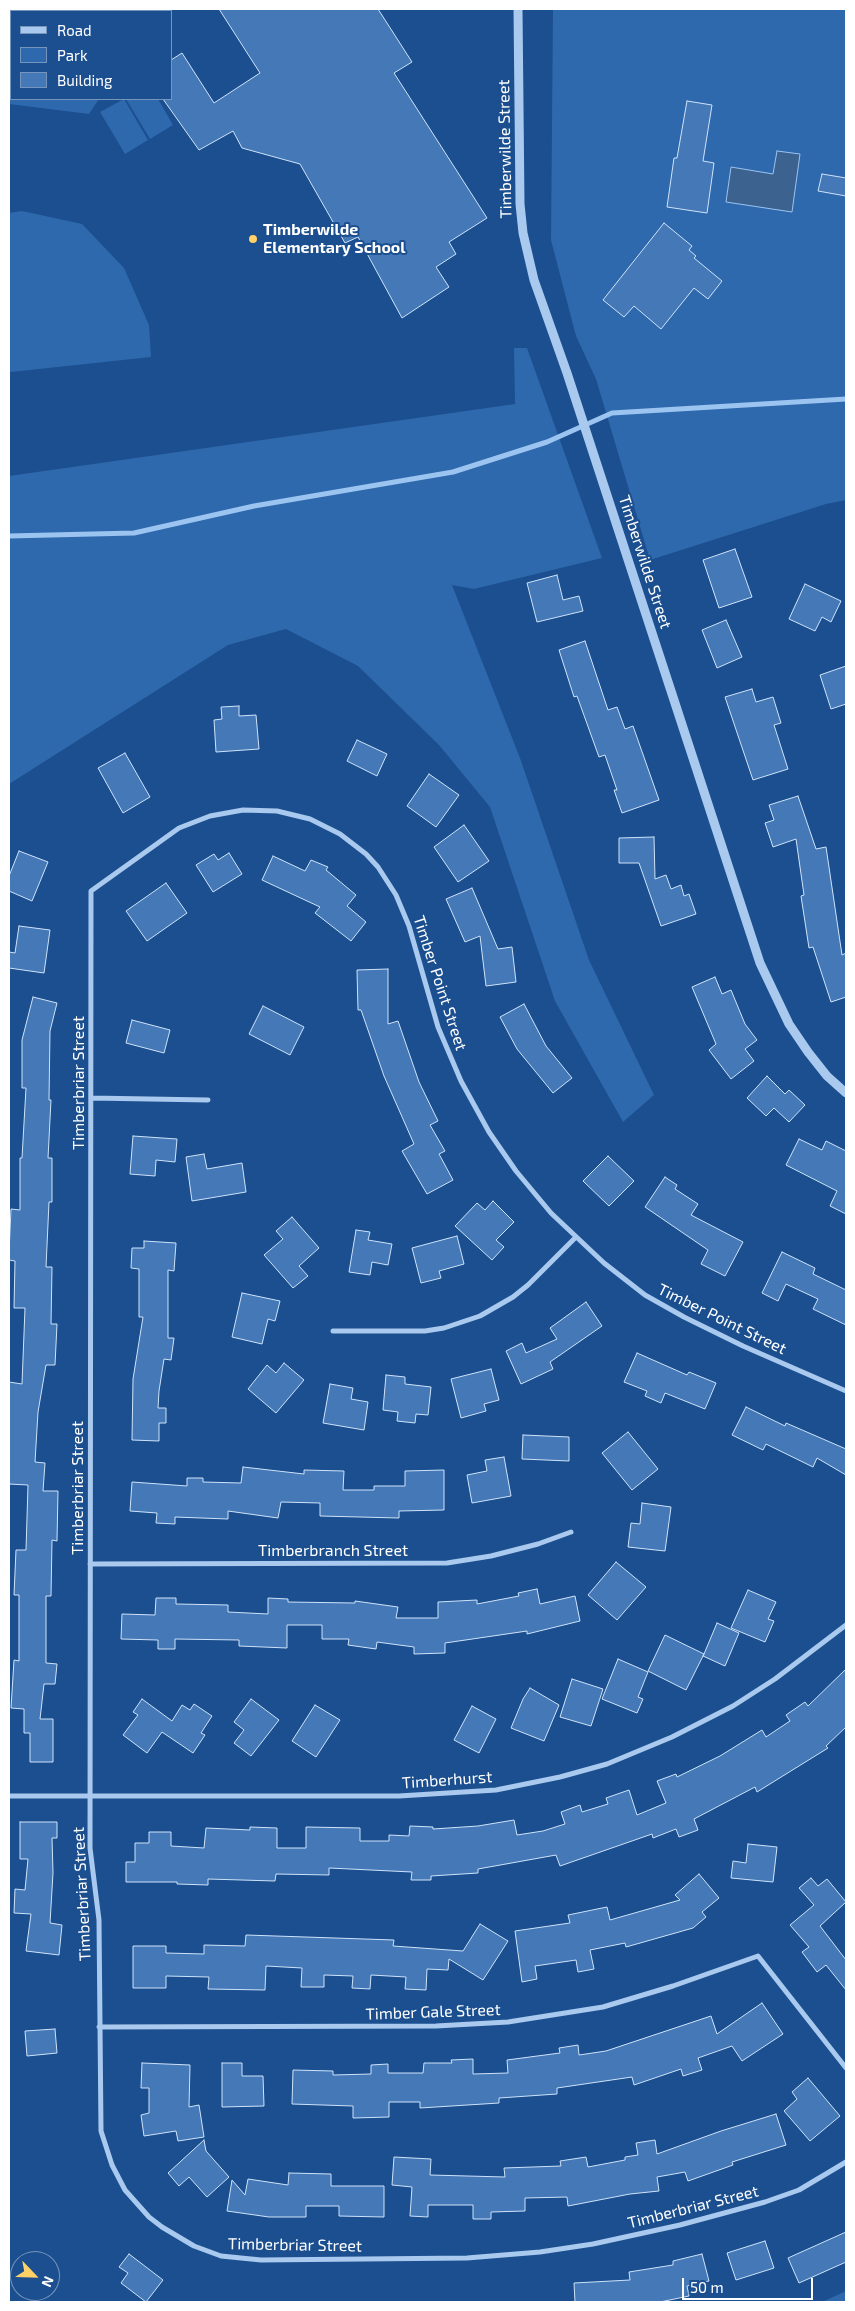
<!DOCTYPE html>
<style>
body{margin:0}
#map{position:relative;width:855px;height:2311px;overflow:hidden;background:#1b4f8f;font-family:"Exo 2",sans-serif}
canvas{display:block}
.frame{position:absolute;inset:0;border:10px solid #fff;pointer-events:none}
.legend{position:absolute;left:10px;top:10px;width:162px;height:90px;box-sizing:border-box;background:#1b4f8f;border:1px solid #7695bc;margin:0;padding:6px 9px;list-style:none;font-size:15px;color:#fff}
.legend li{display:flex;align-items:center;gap:10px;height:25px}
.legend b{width:25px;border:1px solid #7695bc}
.north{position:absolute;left:10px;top:2251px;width:50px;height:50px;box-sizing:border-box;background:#1b4f8f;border:1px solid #7695bc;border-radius:50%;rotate:114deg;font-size:14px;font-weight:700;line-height:20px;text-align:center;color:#fff}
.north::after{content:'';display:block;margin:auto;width:18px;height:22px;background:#ffd166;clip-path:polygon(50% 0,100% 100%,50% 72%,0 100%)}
.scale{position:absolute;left:682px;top:2278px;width:131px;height:22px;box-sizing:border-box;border:2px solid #fff;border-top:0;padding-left:6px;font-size:15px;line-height:18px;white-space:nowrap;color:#fff;-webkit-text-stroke:4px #1b4f8f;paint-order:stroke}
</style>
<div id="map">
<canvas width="855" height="2311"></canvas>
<div class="frame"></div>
<ul class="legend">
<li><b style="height:6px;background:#a9c9ee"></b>Road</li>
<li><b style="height:14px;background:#2e69ad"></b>Park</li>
<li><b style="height:14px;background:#4478b7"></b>Building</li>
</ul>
<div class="north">N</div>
<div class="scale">50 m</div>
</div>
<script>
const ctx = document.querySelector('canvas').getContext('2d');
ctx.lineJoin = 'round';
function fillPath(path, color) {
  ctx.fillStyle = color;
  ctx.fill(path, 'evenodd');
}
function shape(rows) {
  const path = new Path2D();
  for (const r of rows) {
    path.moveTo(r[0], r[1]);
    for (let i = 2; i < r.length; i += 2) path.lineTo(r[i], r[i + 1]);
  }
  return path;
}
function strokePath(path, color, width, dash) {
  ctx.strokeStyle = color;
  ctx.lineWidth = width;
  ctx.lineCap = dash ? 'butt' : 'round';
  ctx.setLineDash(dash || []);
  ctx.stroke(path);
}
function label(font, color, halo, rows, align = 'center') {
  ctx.font = font + ' "Exo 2",sans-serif';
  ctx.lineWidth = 4;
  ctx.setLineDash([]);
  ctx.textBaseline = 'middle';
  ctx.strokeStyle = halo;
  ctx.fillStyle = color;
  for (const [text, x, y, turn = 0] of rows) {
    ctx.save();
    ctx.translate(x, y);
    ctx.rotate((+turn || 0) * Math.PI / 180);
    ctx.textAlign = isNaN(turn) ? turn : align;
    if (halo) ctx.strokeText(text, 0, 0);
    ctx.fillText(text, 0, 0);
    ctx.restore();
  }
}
const green = shape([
 [9,9,142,9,140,11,11,11,11,99,99,99,89,114,9,104],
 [553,9,846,9,846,500,826,504,650,560,596,379,576,336,551,240],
 [124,99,148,140,125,154,100,112],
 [126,99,158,99,173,125,150,139],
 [22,211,82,224,124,268,149,325,151,357,11,372,9,370,9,213],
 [514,348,527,348,602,558,474,589,452,585,520,758,589,960,654,1095,623,1122,555,1001,490,807,439,745,358,666,286,629,228,645,9,784,9,476,515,404],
 [846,2291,846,2302,822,2302]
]);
const water = shape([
 [777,151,800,154,792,212,726,202,731,167,773,174,777,151]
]);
const stream = shape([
 [9,536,134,533,254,506,453,472,547,442,612,413,846,399]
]);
const building = shape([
 [219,9,378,9,412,62,394,73,487,218,449,242,456,254,436,267,449,287,402,318,358,237,345,243,300,164,242,148,233,131,199,150,163,99,171,99,171,60,182,53,214,103,260,73,219,9],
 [687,101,712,105,703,161,714,163,707,213,667,207,674,158,677,158,687,101],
 [822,174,846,178,846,196,818,191,822,174],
 [664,223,692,246,689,250,696,256,694,258,722,281,708,299,694,288,661,329,634,306,624,317,603,300,664,223],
 [735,549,752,597,719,608,703,560,735,549],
 [557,575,563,600,579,596,583,611,537,622,527,583,557,575],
 [805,584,841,601,831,622,822,617,815,631,789,619,805,584],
 [726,620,742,657,717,668,702,630,726,620],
 [585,641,608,710,617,707,625,729,633,726,659,800,622,813,614,790,617,790,605,755,599,757,577,696,574,697,559,650,585,641],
 [846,666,846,704,831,709,820,675,846,666],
 [752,689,756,702,773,697,781,723,774,725,788,769,753,780,725,697,752,689],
 [239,706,239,716,256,715,259,749,216,752,214,720,222,719,221,707,239,706],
 [357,740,387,754,377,776,347,761,357,740],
 [125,753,150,797,123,813,98,768,125,753],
 [429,774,459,795,436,827,407,806,429,774],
 [798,796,816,849,826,847,842,955,846,953,846,997,831,1002,813,947,809,948,801,896,804,895,796,839,773,847,765,823,774,820,769,805,798,796],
 [464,825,489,861,458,882,434,847,464,825],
 [654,837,655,879,666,875,671,889,681,885,684,896,689,894,696,914,661,926,639,863,619,863,619,838,654,837],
 [19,851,48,862,32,901,9,891,9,876,19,851],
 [229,853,242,874,213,892,196,865,214,854,218,860,229,853],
 [273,856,305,871,311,860,328,867,326,870,356,895,347,906,366,922,351,941,315,913,320,907,262,880,273,856],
 [166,883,187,913,147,941,126,911,166,883],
 [472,888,498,949,512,947,516,982,486,986,480,936,465,942,446,899,472,888],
 [19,926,50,930,44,973,9,968,9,952,15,953,19,926],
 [388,969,388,1024,398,1021,419,1082,438,1121,430,1125,445,1151,439,1154,453,1180,427,1194,402,1151,414,1144,384,1076,361,1010,358,1010,357,970,388,969],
 [715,977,722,994,731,990,745,1024,757,1040,745,1049,754,1061,731,1079,709,1050,716,1044,692,987,715,977],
 [33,997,57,1003,50,1031,49,1100,51,1100,48,1158,52,1158,52,1202,49,1202,46,1267,52,1267,51,1324,57,1324,55,1365,46,1365,38,1412,35,1462,45,1463,43,1491,58,1491,57,1541,52,1540,51,1596,46,1596,46,1663,57,1664,55,1684,44,1684,40,1719,53,1719,53,1762,30,1762,30,1733,24,1733,24,1709,11,1708,14,1660,19,1661,19,1595,14,1595,16,1550,26,1550,28,1485,9,1484,9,1382,22,1384,25,1308,14,1308,15,1261,9,1260,9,1253,11,1209,20,1210,20,1158,22,1158,26,1088,22,1088,22,1040,33,997],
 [524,1004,546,1046,572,1078,553,1093,517,1049,500,1017,524,1004],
 [263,1006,304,1027,290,1055,249,1034,263,1006],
 [132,1020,170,1030,164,1053,126,1043,132,1020],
 [767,1076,785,1094,789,1090,805,1105,789,1122,774,1108,766,1116,747,1098,767,1076],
 [133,1136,177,1139,175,1162,156,1160,155,1176,130,1174,133,1136],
 [799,1139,822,1150,826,1141,846,1151,846,1214,830,1206,837,1191,786,1165,799,1139],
 [204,1154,207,1169,242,1163,246,1192,192,1201,186,1157,204,1154],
 [608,1156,634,1181,609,1206,583,1181,608,1156],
 [665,1177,677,1185,675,1189,698,1204,691,1215,743,1242,725,1276,701,1264,708,1250,645,1207,665,1177],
 [493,1201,514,1222,496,1240,504,1247,492,1260,455,1226,477,1203,485,1210,493,1201],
 [292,1217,319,1248,299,1266,308,1276,293,1288,264,1255,283,1239,276,1231,292,1217],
 [356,1230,370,1232,368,1240,392,1244,388,1265,372,1262,370,1275,349,1272,356,1230],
 [457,1236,464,1264,439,1271,441,1278,421,1283,412,1248,457,1236],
 [144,1241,176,1243,174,1271,168,1270,168,1338,174,1338,171,1360,164,1359,159,1391,158,1408,166,1408,166,1423,159,1423,159,1441,132,1440,133,1379,143,1317,139,1317,139,1269,131,1268,132,1248,144,1248,144,1241],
 [782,1252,815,1268,813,1274,846,1290,846,1325,813,1309,818,1299,786,1284,778,1301,762,1293,782,1252],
 [242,1293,280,1301,275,1321,268,1319,262,1344,232,1337,242,1293],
 [586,1302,602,1326,550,1362,553,1369,521,1384,506,1351,522,1343,526,1353,557,1339,550,1328,586,1302],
 [637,1353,687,1375,689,1372,716,1383,705,1409,665,1393,661,1403,645,1396,647,1391,624,1382,637,1353],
 [284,1363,304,1380,276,1413,248,1389,267,1365,276,1373,284,1363],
 [491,1369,499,1400,484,1404,486,1411,461,1418,451,1379,491,1369],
 [386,1375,405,1377,405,1384,431,1387,428,1415,416,1414,415,1423,397,1421,398,1412,383,1410,386,1375],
 [330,1384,353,1388,351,1399,368,1402,364,1430,323,1423,330,1384],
 [746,1407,785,1426,786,1423,846,1449,846,1475,817,1458,813,1467,766,1444,763,1450,732,1435,746,1407],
 [628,1432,658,1469,632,1490,602,1453,628,1432],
 [523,1435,569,1437,569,1461,522,1459,523,1435],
 [504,1457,511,1496,472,1503,467,1475,487,1471,485,1460,504,1457],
 [243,1467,304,1474,304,1470,344,1471,343,1490,374,1490,374,1486,405,1486,405,1471,444,1470,444,1510,399,1511,399,1518,320,1516,320,1503,281,1502,278,1518,228,1511,228,1519,175,1517,175,1524,156,1523,157,1513,130,1511,132,1482,187,1486,187,1478,203,1478,203,1482,241,1483,243,1467],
 [642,1503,671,1507,665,1551,628,1547,631,1523,640,1524,642,1503],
 [616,1562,646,1587,617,1620,588,1595,616,1562],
 [537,1589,540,1604,575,1596,580,1621,527,1634,527,1631,445,1643,445,1653,414,1654,414,1647,377,1642,376,1649,348,1645,349,1639,322,1639,322,1625,287,1625,287,1648,239,1646,239,1640,175,1639,175,1649,158,1649,158,1640,121,1639,122,1614,155,1615,156,1598,176,1598,176,1604,228,1605,228,1612,268,1614,268,1598,288,1599,288,1602,355,1603,355,1601,398,1607,396,1618,438,1618,438,1602,477,1600,477,1604,519,1596,518,1593,537,1589],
 [748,1590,776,1602,768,1619,774,1621,765,1642,731,1628,748,1590],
 [717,1623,739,1633,725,1666,703,1656,704,1654,686,1690,648,1671,665,1635,704,1654,717,1623],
 [618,1659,648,1672,638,1697,643,1699,637,1713,602,1699,618,1659],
 [846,1669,846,1727,826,1746,828,1748,757,1792,755,1787,694,1819,698,1830,679,1837,676,1829,653,1838,652,1834,560,1866,556,1855,478,1869,478,1873,431,1876,431,1880,411,1880,412,1872,329,1868,329,1875,276,1874,275,1881,208,1879,208,1885,177,1884,177,1882,126,1882,126,1862,135,1862,135,1843,149,1843,149,1832,171,1832,171,1846,204,1848,206,1828,250,1830,250,1827,277,1828,277,1848,306,1848,306,1827,360,1828,360,1841,389,1841,389,1835,409,1836,410,1826,433,1827,433,1829,478,1826,514,1820,517,1835,543,1831,565,1824,561,1812,580,1805,582,1812,608,1804,606,1798,629,1790,637,1815,666,1803,657,1781,676,1774,677,1777,720,1756,762,1730,766,1737,790,1721,786,1715,805,1702,808,1706,846,1669],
 [572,1679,603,1689,591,1726,560,1717,572,1679],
 [530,1688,559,1705,544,1741,511,1728,523,1699,530,1688],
 [142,1699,172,1721,182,1705,190,1710,194,1704,212,1716,201,1733,205,1735,193,1753,162,1732,147,1753,123,1735,138,1715,133,1712,142,1699],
 [251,1699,279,1720,251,1756,234,1743,244,1730,234,1722,251,1699],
 [315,1705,340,1720,316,1757,292,1741,315,1705],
 [472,1706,496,1719,479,1753,454,1740,472,1706],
 [20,1822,57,1822,57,1838,52,1838,53,1873,50,1923,62,1925,59,1955,26,1951,31,1914,14,1913,15,1889,25,1890,28,1859,20,1859,20,1822],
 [748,1844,777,1847,773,1882,731,1878,733,1861,746,1863,748,1844],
 [699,1874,719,1898,702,1912,706,1917,693,1928,626,1947,625,1943,590,1950,594,1969,578,1972,576,1960,535,1966,537,1979,522,1982,515,1931,570,1923,568,1915,607,1907,610,1920,680,1900,675,1895,699,1874],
 [811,1878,818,1886,827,1879,846,1902,820,1926,846,1960,846,1990,826,1965,817,1972,802,1952,809,1947,790,1925,814,1905,799,1888,811,1878],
 [480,1924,508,1941,483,1980,449,1959,448,1970,427,1969,426,1990,405,1989,406,1977,371,1975,370,1989,352,1988,353,1976,324,1975,324,1987,301,1987,302,1968,266,1966,265,1990,208,1989,209,1977,166,1976,166,1988,133,1988,133,1946,166,1946,166,1953,204,1954,204,1945,245,1946,246,1935,394,1940,393,1946,463,1951,480,1924],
 [762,2003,783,2034,742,2061,732,2046,698,2058,702,2070,683,2076,681,2069,634,2085,632,2077,557,2088,557,2094,499,2098,499,2103,420,2108,420,2102,389,2102,389,2117,353,2118,353,2106,292,2104,293,2070,333,2071,333,2075,371,2074,371,2065,388,2064,388,2073,423,2073,424,2063,452,2063,451,2060,473,2059,473,2074,508,2073,507,2060,560,2053,559,2048,578,2045,579,2055,606,2051,711,2016,717,2034,762,2003],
 [55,2029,57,2053,27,2056,25,2031,55,2029],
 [142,2063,190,2065,189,2107,199,2105,204,2137,178,2141,176,2131,144,2136,141,2115,149,2113,149,2088,141,2088,142,2063],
 [222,2063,242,2063,242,2076,263,2076,264,2106,222,2107,222,2063],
 [808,2078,840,2116,810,2141,784,2111,797,2099,792,2092,808,2078],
 [776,2114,786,2145,732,2162,733,2165,688,2181,685,2172,657,2177,659,2191,630,2194,568,2206,567,2197,525,2198,525,2211,491,2212,491,2219,473,2219,473,2205,428,2205,428,2217,410,2216,412,2187,392,2185,394,2157,431,2159,430,2175,505,2177,504,2168,561,2166,560,2161,586,2157,588,2167,625,2160,625,2157,638,2155,636,2143,655,2140,657,2154,721,2131,776,2114],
 [204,2140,206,2151,229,2177,207,2197,189,2177,179,2186,168,2173,204,2140],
 [289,2173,331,2174,331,2186,384,2186,384,2217,339,2216,339,2206,306,2206,306,2217,269,2217,227,2211,232,2180,245,2195,248,2179,288,2185,289,2173],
 [846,2232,846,2262,799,2283,788,2258,846,2232],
 [765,2241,774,2268,736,2280,727,2253,765,2241],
 [129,2254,163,2280,146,2302,121,2283,128,2273,119,2267,129,2254],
 [702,2254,709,2281,687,2286,689,2296,660,2302,575,2302,574,2283,630,2280,629,2272,673,2265,673,2261,702,2254]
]);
const minor = shape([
 [91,1098,208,1100],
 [333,1331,425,1331,444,1328,480,1316,513,1297,528,1285,576,1237],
 [846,1391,743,1346,684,1317,645,1295,604,1263,551,1213,516,1171,489,1132,461,1081,438,1027,409,926,396,895,378,867,366,854,340,834,310,819,277,811,243,810,210,816,179,828,91,891,90,1848,99,1920,101,2131,112,2165,125,2190,149,2217,162,2227,194,2246,221,2256,261,2260,467,2258,540,2252,593,2244,680,2225,765,2202,799,2190,846,2162],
 [90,1564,447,1563,491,1556,538,1544,571,1532],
 [9,1796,399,1796,496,1790,560,1777,607,1764,672,1737,733,1706,775,1679,846,1625],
 [99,2027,436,2026,508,2022,603,2007,673,1986,758,1956,846,2068]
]);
const tertiary = shape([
 [518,9,520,204,523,233,534,280,567,373,760,963,789,1024,808,1052,827,1076,846,1093]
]);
const markers = [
 [253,239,5,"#ffd166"]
];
const streetNames = [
 ["Timberwilde Street",505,149,-91],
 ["Timberwilde Street",645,562,72],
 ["Timber Point Street",440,983,72],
 ["Timberbriar Street",79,1083,-90],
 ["Timber Point Street",722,1319,26],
 ["Timberbriar Street",78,1488,-90],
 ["Timberbranch Street",333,1551],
 ["Timberhurst",447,1780,-4],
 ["Timberbriar Street",82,1894,-93],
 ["Timber Gale Street",433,2012,-2],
 ["Timberbriar Street",693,2207,-14],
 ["Timberbriar Street",295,2245,1]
];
const poiNames = [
 ["Timberwilde",263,230],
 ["Elementary School",263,248]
];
fillPath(green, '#2e69ad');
fillPath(water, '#3c6290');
strokePath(water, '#9cc4f0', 1);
strokePath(stream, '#9cc4f0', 5);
fillPath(building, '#4478b7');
strokePath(building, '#cfe3fa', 1);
strokePath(minor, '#a9c9ee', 5);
strokePath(tertiary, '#a9c9ee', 9);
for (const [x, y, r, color] of markers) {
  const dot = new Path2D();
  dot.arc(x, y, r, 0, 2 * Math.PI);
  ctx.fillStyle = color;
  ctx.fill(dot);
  strokePath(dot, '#1b4f8f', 2);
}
label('16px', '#fff', '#1b4f8f', streetNames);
label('bold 16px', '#fff', '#1b4f8f', poiNames, 'left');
</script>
